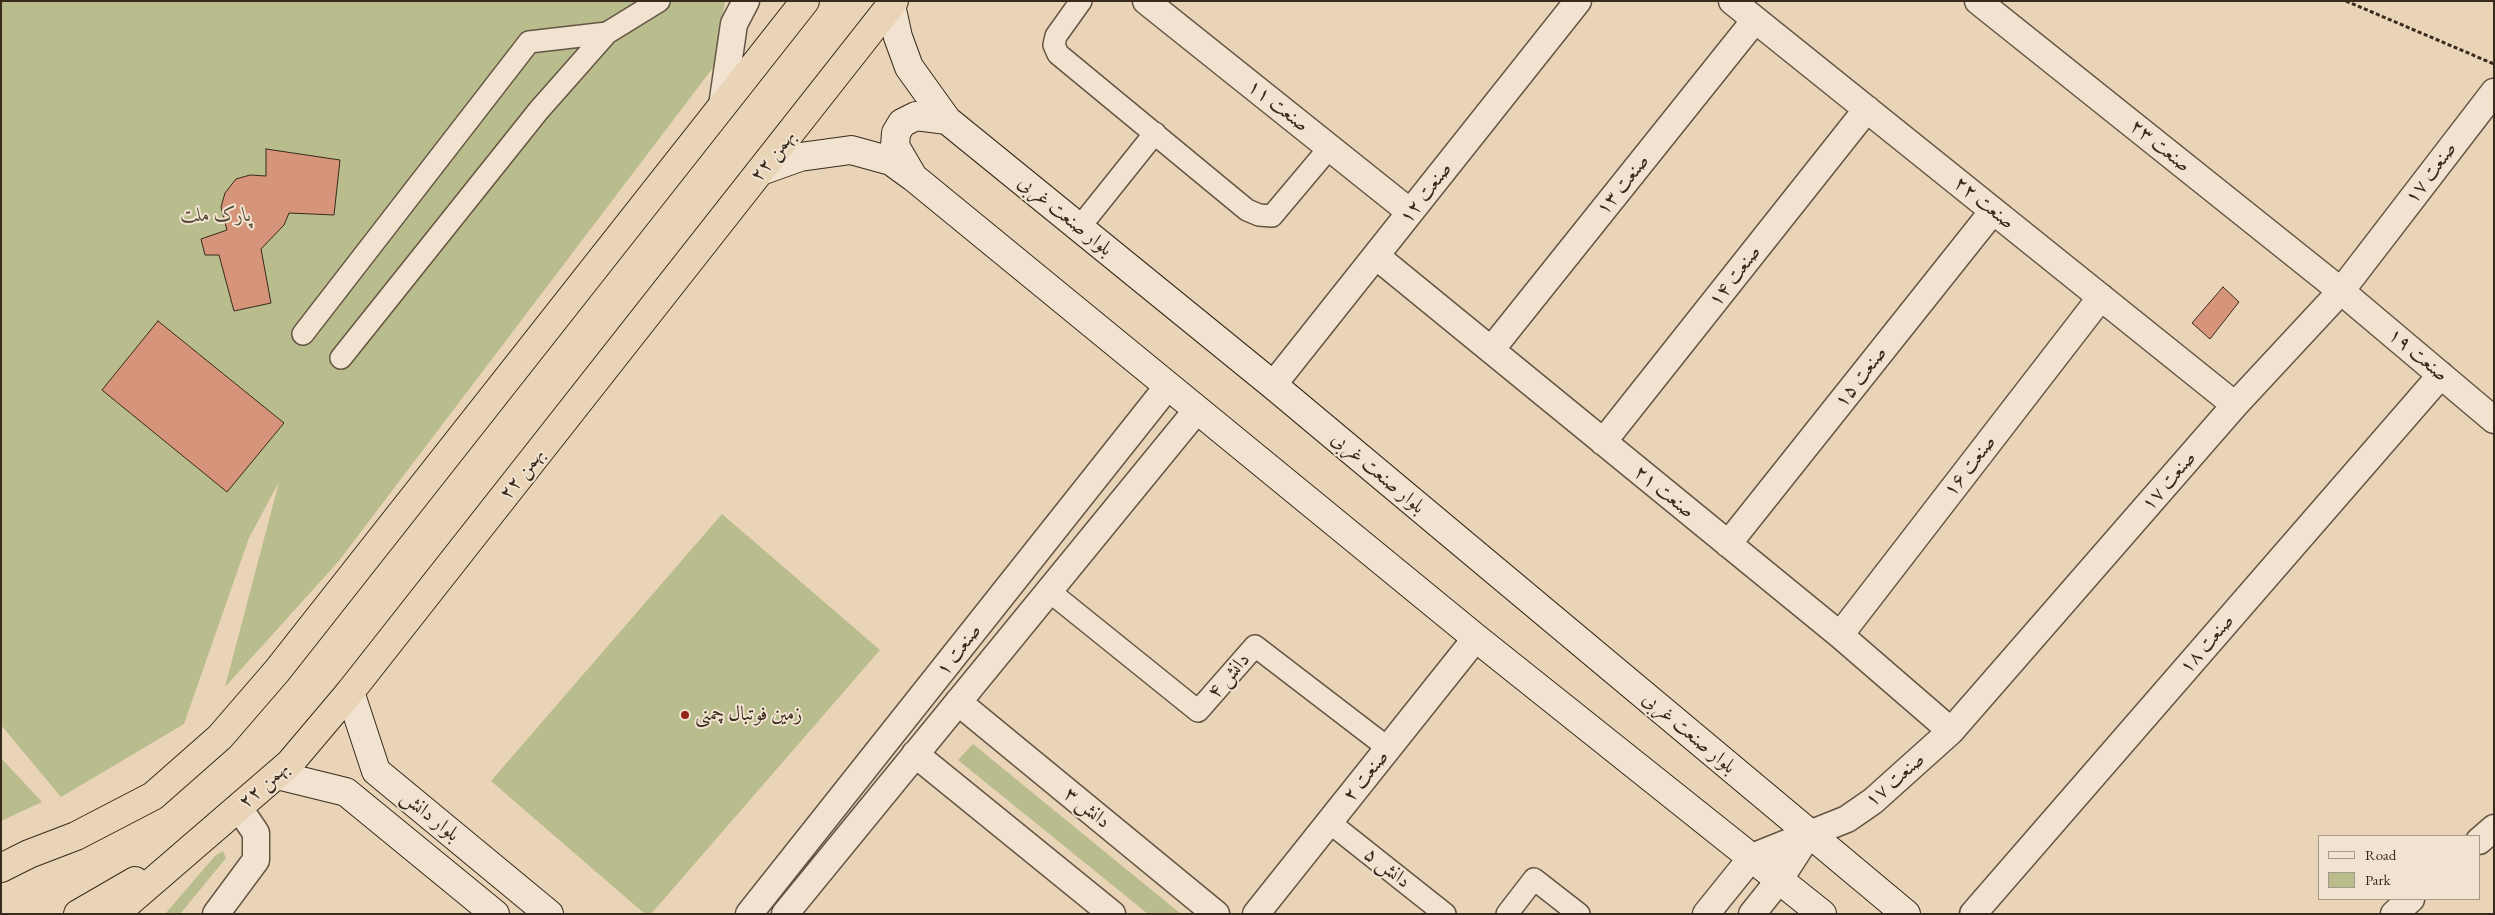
<!DOCTYPE html>
<meta charset="utf-8">
<style>
body{margin:0}
#map{position:relative;width:2495px;height:915px;overflow:hidden;background:#e9d4b7;font-family:"EB Garamond",serif}
canvas{display:block}
.frame{position:absolute;inset:0;border:2px solid #382a1c;pointer-events:none}
.legend{position:absolute;left:2318px;top:835px;width:162px;height:65px;box-sizing:border-box;background:#f1e3d0;border:1px solid #a79988;margin:0;padding:6px 9px;list-style:none;font-size:15px;color:#382a1c}
.legend li{display:flex;align-items:center;gap:10px;height:25px}
.legend b{width:25px;border:1px solid #a79988}
</style>
<div id="map">
<canvas width="2495" height="915"></canvas>
<div class="frame"></div>
<ul class="legend">
<li><b style="height:6px;background:#f1e3d0"></b>Road</li>
<li><b style="height:14px;background:#b9bc8c"></b>Park</li>
</ul>
</div>
<script>
const ctx = document.querySelector('canvas').getContext('2d');
ctx.lineJoin = 'round';
function fillPath(path, color) {
  ctx.fillStyle = color;
  ctx.fill(path, 'evenodd');
}
function shape(rows) {
  const path = new Path2D();
  for (const r of rows) {
    path.moveTo(r[0], r[1]);
    for (let i = 2; i < r.length; i += 2) path.lineTo(r[i], r[i + 1]);
  }
  return path;
}
function strokePath(path, color, width, dash) {
  ctx.strokeStyle = color;
  ctx.lineWidth = width;
  ctx.lineCap = dash ? 'butt' : 'round';
  ctx.setLineDash(dash || []);
  ctx.stroke(path);
}
function label(font, color, halo, rows, align = 'center') {
  ctx.font = font + ' "EB Garamond",Amiri,serif';
  ctx.lineWidth = 4;
  ctx.setLineDash([]);
  ctx.textBaseline = 'middle';
  ctx.strokeStyle = halo;
  ctx.fillStyle = color;
  for (const [text, x, y, turn = 0] of rows) {
    ctx.save();
    ctx.translate(x, y);
    ctx.rotate((+turn || 0) * Math.PI / 180);
    ctx.textAlign = isNaN(turn) ? turn : align;
    if (halo) ctx.strokeText(text, 0, 0);
    ctx.fillText(text, 0, 0);
    ctx.restore();
  }
}
const green = shape([
 [1,1,725,1,715,65,338,562,225,687,279,482,249,538,184,724,61,797,1,725],
 [722,514,880,650,651,914,645,914,491,781],
 [973,744,1181,914,1148,914,958,760],
 [1,758,42,802,1,821],
 [223,851,226,858,180,914,165,914,215,856]
]);
const building = shape([
 [266,149,340,160,334,215,289,213,284,225,261,249,271,303,234,311,219,255,205,255,201,239,227,230,221,207,225,193,236,179,250,175,266,176,266,149],
 [2223,287,2239,302,2210,339,2192,323,2223,287],
 [158,321,284,423,227,492,102,390,158,321]
]);
const path = shape([
 [2346,1,2494,64]
]);
const minor = shape([
 [1081,1,1056,36,1054,45,1058,54,1247,210,1259,215,1272,216,1330,147],
 [1079,228,1155,133],
 [303,334,529,42,607,33],
 [341,358,539,110,607,33,659,1],
 [1049,591,1198,711,1255,646,1388,748],
 [1329,822,1445,914],
 [1507,914,1534,879,1579,914]
]);
const tertiary = shape([
 [1146,1,1410,212],
 [1732,1,2235,405],
 [1978,1,2341,291,2494,420],
 [722,106,734,24,746,1],
 [1376,256,1840,635,1951,731],
 [1491,350,1755,20],
 [1273,385,1578,1],
 [1603,442,1867,109],
 [1728,544,1993,211],
 [1840,635,2101,297],
 [958,702,1216,914],
 [915,754,1112,914],
 [2479,841,2494,828],
 [216,914,256,860,256,833,239,808],
 [749,914,1168,386],
 [785,914,1197,410],
 [1256,914,1476,638],
 [1706,914,1752,857,1847,819,1873,801,1951,731,2235,405,2341,291,2494,92],
 [1752,914,1780,879,1809,834],
 [1973,914,2441,375],
 [2394,914,2411,899]
]);
const secondary = shape([
 [891,5,898,37,909,67,947,120,1273,385,1906,914],
 [761,171,800,157,851,150,891,161,913,177,1476,638,1822,914],
 [912,175,895,146,896,133,902,123,916,116,947,120],
 [350,692,376,771,549,914],
 [277,775,346,792,495,914]
]);
const trunk = shape([
 [1,868,29,854,76,836,153,796,220,737,277,671,805,1],
 [78,914,135,881],
 [115,914,290,763,350,692,894,1]
]);
const markers = [
 [685,715,5,"#8f2418"]
];
const streetNames = [
 ["صنعت ۱۱",1278,106,38],
 ["صنعت ۲۳",2160,146,39],
 ["۲۲ بهمن",773,156,-52],
 ["صنعت ۱۷",2431,173,-53],
 ["صنعت ۱۳",1623,185,-51],
 ["صنعت ۱۲",1426,193,-52],
 ["صنعت ۲۲",1984,203,39],
 ["بلوار صنعت غربی",1065,216,39],
 ["صنعت ۱۴",1735,276,-52],
 ["صنعت ۱۹",2418,355,40],
 ["صنعت ۱۵",1861,377,-52],
 ["صنعت ۱۶",1970,466,-52],
 ["بلوار صنعت غربی",1378,473,40],
 ["۲۲ بهمن",522,474,-52],
 ["صنعت ۱۷",2169,481,-49],
 ["صنعت ۲۱",1664,492,39],
 ["صنعت ۱۸",2207,644,-49],
 ["صنعت ۱",959,650,-52],
 ["دانش ۴",1229,676,-49],
 ["بلوار صنعت غربی",1689,733,40],
 ["صنعت ۲",1366,776,-51],
 ["صنعت ۱۷",1895,780,-41],
 ["۲۲ بهمن",264,785,-42],
 ["دانش ۳",1087,808,39],
 ["بلوار دانش",430,816,39],
 ["دانش ۵",1387,868,38]
];
const parkNames = [
 ["پارک ملت",216,216]
];
const poiNames = [
 ["زمین فوتبال چمنی",695,715]
];
fillPath(green, '#b9bc8c');
fillPath(building, '#d6947a');
strokePath(building, '#382a1c', 1);
strokePath(minor, '#645443', 24);
strokePath(tertiary, '#645443', 29);
strokePath(secondary, '#382a1c', 30);
strokePath(trunk, '#382a1c', 30);
strokePath(path, '#382a1c', 3, [4, 2.5]);
strokePath(minor, '#f1e3d0', 21);
strokePath(tertiary, '#f1e3d0', 26);
strokePath(secondary, '#f1e3d0', 28);
strokePath(trunk, '#e9d4b7', 28);
for (const [x, y, r, color] of markers) {
  const dot = new Path2D();
  dot.arc(x, y, r, 0, 2 * Math.PI);
  ctx.fillStyle = color;
  ctx.fill(dot);
  strokePath(dot, '#f1e3d0', 2);
}
label('20px', '#382a1c', '#f1e3d0', streetNames);
label('italic 20px', '#524732', '#f1e3d0', parkNames);
label('20px', '#382a1c', '#f1e3d0', poiNames, 'left');
</script>
